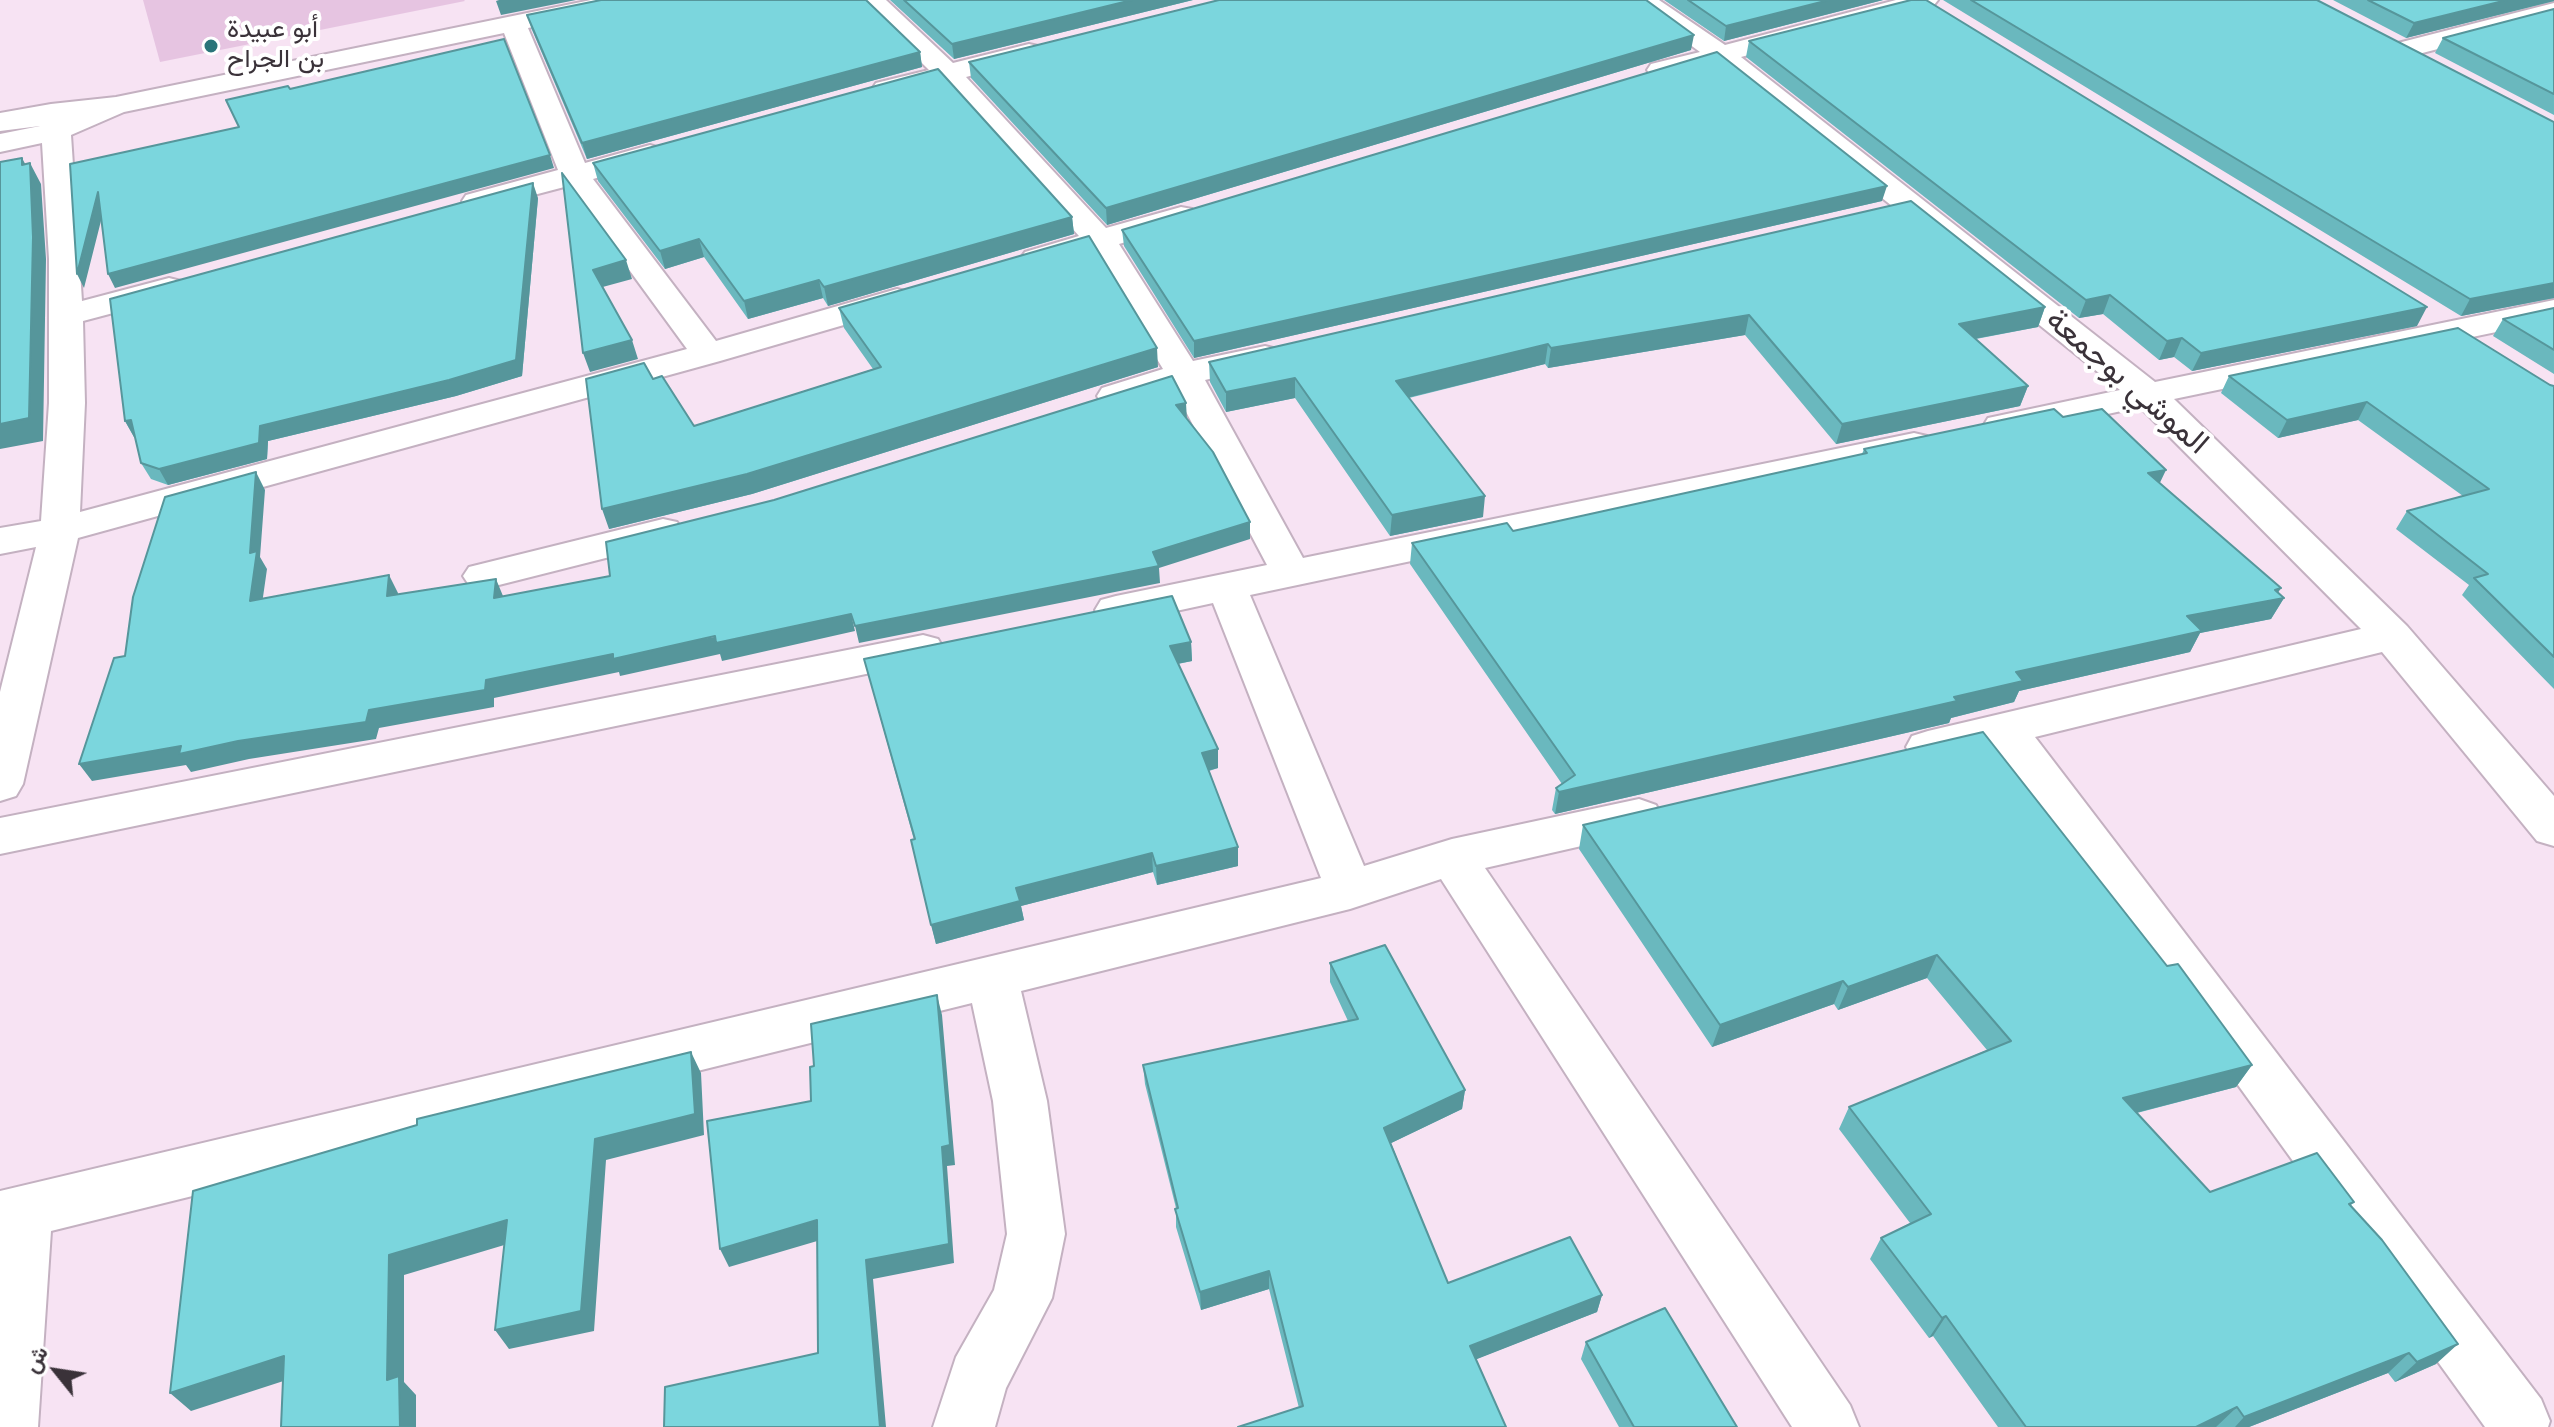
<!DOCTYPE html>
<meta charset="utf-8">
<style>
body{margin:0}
#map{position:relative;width:2554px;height:1427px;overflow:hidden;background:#f7e3f3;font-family:Jost,Vazirmatn,sans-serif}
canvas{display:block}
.north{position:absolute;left:16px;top:1331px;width:80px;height:80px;-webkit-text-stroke:6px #fff;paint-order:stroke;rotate:300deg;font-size:22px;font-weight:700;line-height:32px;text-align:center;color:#3a3239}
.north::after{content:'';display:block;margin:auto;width:28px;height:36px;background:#3a3239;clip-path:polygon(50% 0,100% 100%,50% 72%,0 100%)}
</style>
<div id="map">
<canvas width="2554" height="1427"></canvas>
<div class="north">ش</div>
</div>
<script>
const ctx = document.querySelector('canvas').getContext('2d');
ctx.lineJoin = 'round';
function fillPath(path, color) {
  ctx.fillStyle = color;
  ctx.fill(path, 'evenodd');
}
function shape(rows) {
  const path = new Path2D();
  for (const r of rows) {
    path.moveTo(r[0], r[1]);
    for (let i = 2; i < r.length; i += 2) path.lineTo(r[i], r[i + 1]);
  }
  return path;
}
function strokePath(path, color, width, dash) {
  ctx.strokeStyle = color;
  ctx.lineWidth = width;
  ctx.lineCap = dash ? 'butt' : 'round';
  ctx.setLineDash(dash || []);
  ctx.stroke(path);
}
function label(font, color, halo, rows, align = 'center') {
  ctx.font = font + ' Jost,Vazirmatn,sans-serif';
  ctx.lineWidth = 8;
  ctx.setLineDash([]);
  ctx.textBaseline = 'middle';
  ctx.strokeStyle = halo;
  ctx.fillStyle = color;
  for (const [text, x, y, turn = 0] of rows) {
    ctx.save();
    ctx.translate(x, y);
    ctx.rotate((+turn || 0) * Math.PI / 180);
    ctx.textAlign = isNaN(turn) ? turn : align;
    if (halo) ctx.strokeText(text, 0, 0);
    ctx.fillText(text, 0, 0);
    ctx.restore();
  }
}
const green = shape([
 [143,0,464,0,465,1,160,62]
]);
const street = shape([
 [591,0,641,0,637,5,528,28,585,163,650,145,660,148,665,154,660,160,593,179,716,341,897,289,909,292,914,299,909,306,720,361,78,538,23,784,16,796,0,801,0,692,36,547,0,554,0,528,41,521,49,403,49,259,42,143,0,152,0,134,40,126,0,131,0,113,51,104,116,97,591,0],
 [504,33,558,170,466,195,462,201,466,207,477,210,568,186,687,349,80,512,85,403,83,321,181,295,185,288,181,281,169,278,82,301,71,135,124,112,504,33],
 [858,0,886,0,953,63,1029,44,1038,46,1042,52,1038,58,966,77,1106,228,1181,207,1192,209,1196,216,1192,223,1119,244,1193,361,1265,346,1277,349,1282,356,1277,363,1205,380,1303,558,1914,433,1927,436,1932,444,1927,452,1914,455,1250,595,1364,866,1452,839,1639,799,1656,805,1662,817,1656,829,1485,868,1850,1405,1859,1427,1792,1427,1441,879,1350,909,1021,991,1047,1101,1065,1234,1052,1298,1006,1388,995,1427,933,1427,956,1357,994,1290,1007,1234,993,1101,972,1003,51,1231,38,1427,0,1427,0,1191,1321,878,1213,603,1116,624,1101,620,1095,610,1101,600,1116,596,1267,565,1174,389,1115,407,1102,404,1097,396,1102,388,1163,369,1092,252,1036,269,1025,266,1020,259,1025,252,1079,236,942,83,886,97,876,95,872,89,876,83,929,70,858,0],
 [1629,0,1659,0,1725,45,1896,0,1938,0,1934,5,1741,57,2155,382,2554,300,2554,320,2174,399,2407,626,2554,796,2554,846,2537,841,2382,652,2035,737,2541,1399,2550,1421,2548,1427,2485,1427,1994,747,1928,763,1912,758,1906,747,1912,736,1928,731,2361,629,2140,407,2001,437,1988,434,1983,426,1988,418,2120,390,1716,64,1661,78,1651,76,1647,70,1651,64,1700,52,1629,0],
 [2554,3,2554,19,2403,58,2394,56,2390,50,2394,44,2554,3],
 [663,519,677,522,683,531,677,540,483,589,469,585,463,576,469,567,663,519],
 [923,635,938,639,944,649,938,659,0,854,0,818,923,635]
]);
const wall = shape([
 [890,0,1193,0,954,59],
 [1664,0,1883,0,1724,41],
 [1943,0,2317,0,2554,298,2461,316],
 [2333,0,2554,0,2554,1,2406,38],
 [2554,9,2554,115,2435,53,2443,38],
 [527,15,920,52,922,67,587,159,532,30],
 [1749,41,2417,326,2192,371,2174,357,2159,360,2103,314,2079,318,1746,57],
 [1691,50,1107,225,971,78,969,62],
 [593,163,1072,217,1074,234,828,306,823,298,748,319,704,257,665,269,598,181],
 [538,198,522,376,456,396,268,441,267,459,168,485,151,479,141,463,135,437,134,437,125,421],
 [1882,201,1194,358,1124,246,1122,230],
 [1911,201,2045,307,2038,327,1976,339,2028,386,2020,406,1836,444,1745,335,1548,368,1545,364,1409,398,1483,517,1390,536,1295,398,1226,412,1210,382,1209,362],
 [839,308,1158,367,752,494,609,529,653,379,694,426,873,369,844,328],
 [2554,308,2554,374,2493,336,2503,319],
 [2229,376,2554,386,2554,689,2462,595,2469,585,2396,529,2407,511,2463,496,2358,420,2278,438,2221,393],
 [2063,417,2160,484,2284,598,2271,619,2200,633,2190,652,2019,691,2014,702,1951,718,1949,723,1555,814,1552,810,1556,788,1562,784,1410,564,1412,543,1513,531,1862,454,1864,449],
 [1191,642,1192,661,1178,664,1218,768,1209,771,1238,866,1157,885,1153,872,1021,906,1024,920,936,944,911,840,914,840,864,659],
 [1583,825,2167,966,2252,1065,2236,1087,2137,1113,2210,1192,2354,1202,2351,1205,2436,1364,2395,1382,2388,1373,2249,1427,1998,1427,1933,1336,1929,1338,1870,1259,1881,1238,1910,1223,1839,1129,1849,1107,1987,1050,1927,978,1838,1010,1834,1004,1712,1047,1579,849],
 [1330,963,1465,1090,1462,1109,1391,1143,1448,1283,1602,1295,1597,1312,1476,1359,1299,1408,1269,1289,1201,1310,1176,1227,1176,1208,1145,1084,1143,1065,1348,1021,1330,982],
 [1586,1342,1737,1427,1619,1427,1581,1359]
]);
const shadedWall = shape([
 [499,0,576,0,501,15,496,1],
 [1132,0,1193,0,954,59,952,44],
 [1829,0,1883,0,1724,41,1726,26],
 [2507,0,2554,0,2554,1,2406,38,2414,23],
 [1694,35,1691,50,1107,225,1106,208],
 [920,52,922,67,587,159,582,143],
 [550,155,554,168,115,288,108,274],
 [22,158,30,173,30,163,41,184,46,259,43,441,0,449,0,424],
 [533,183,538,198,522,376,456,396,268,441,267,459,168,485,159,469,260,426],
 [1887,186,1882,201,1194,358,1194,341],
 [98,192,105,205,84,288,77,274],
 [1072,217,1074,234,828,306,824,287],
 [699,239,704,257,665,269,660,251],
 [626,260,632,279,599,288,593,270],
 [819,280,823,298,748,319,744,301],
 [2554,283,2554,298,2461,316,2470,299],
 [2110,295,2103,314,2079,318,2086,300],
 [2045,307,2038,327,1952,343,1959,324],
 [2427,307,2417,326,2192,371,2201,353],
 [1749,315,1745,335,1548,368,1551,348],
 [2182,338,2174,357,2159,360,2167,341],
 [632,340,638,359,590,372,583,353],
 [1548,344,1545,364,1394,401,1396,381],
 [1157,348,1158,367,752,494,609,529,602,509],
 [1295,378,1295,398,1226,412,1226,392],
 [2028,386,2020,406,1836,444,1842,424],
 [2367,402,2358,420,2278,438,2287,420],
 [1186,403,1187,420,1176,405],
 [131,420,141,435,134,437,125,421],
 [2166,470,2156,491,2148,473],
 [256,472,265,490,260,557,267,569,260,618,250,601,250,553],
 [1485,496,1483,517,1390,536,1392,515],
 [1250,522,1250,539,1159,568,1160,583,859,643,855,626,1153,552],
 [389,575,398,593,396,614,387,596],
 [496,579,503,596,494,598],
 [2281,588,2274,599,2284,598,2271,619,2200,633,2190,652,2019,691,2014,702,1951,718,1949,723,1555,814,1559,792,1954,697,2016,672,2187,616],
 [851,614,855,631,722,661,720,654,620,676,619,672,494,698,494,707,379,728,376,739,249,759,191,772,186,765,92,781,79,764,369,710,486,680,613,654],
 [1191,642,1192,661,1171,665,1170,646],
 [1218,749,1218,768,1203,772,1202,753],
 [1238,847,1238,866,1157,885,1156,866],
 [1152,853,1153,872,1021,906,1024,920,936,944,931,925,1016,888],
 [1937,955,1927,978,1838,1010,1848,987],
 [1843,981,1834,1004,1712,1047,1720,1025],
 [937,995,942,1015,955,1165,947,1166,954,1263,873,1279,886,1427,880,1427,866,1260,942,1147],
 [691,1052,701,1073,704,1135,606,1160,594,1331,509,1349,495,1330,595,1139],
 [2252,1065,2236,1087,2108,1120,2123,1098],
 [1465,1090,1462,1109,1383,1147,1384,1128],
 [507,1220,521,1240,404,1275,404,1382,416,1395,416,1427,400,1427,387,1380,389,1255],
 [817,1220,824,1239,729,1267,720,1249],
 [1269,1271,1269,1289,1201,1310,1200,1292],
 [1602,1295,1597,1312,1467,1363,1470,1346],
 [1946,1316,1933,1336,1929,1338,1942,1318],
 [2458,1344,2436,1364,2395,1382,2417,1362],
 [2409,1353,2388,1373,2249,1427,2235,1427,2244,1417],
 [284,1356,302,1375,191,1411,170,1393],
 [2237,1407,2216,1427,2196,1427]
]);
const building = shape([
 [601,0,866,0,920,52,582,143,527,15,601,0],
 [904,0,1132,0,952,44,904,0],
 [1219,0,1646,0,1694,35,1106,208,969,62,1219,0],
 [1688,0,1829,0,1726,26,1688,0],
 [1911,0,1926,0,2427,307,2201,353,2182,338,2167,341,2110,295,2086,300,1749,41,1911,0],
 [1971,0,2317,0,2554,122,2554,283,2470,299,1971,0],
 [2368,0,2507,0,2414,23,2368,0],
 [2554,9,2554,94,2443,38,2554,9],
 [504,39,550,155,108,274,98,192,77,274,70,164,239,127,226,100,288,86,290,89,504,39],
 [1717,52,1887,186,1194,341,1122,230,1717,52],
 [938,69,1072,217,824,287,819,280,744,301,699,239,660,251,593,163,938,69],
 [22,158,22,165,30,163,33,237,29,418,0,424,0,162,22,158],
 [562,173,626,260,593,270,632,340,583,353,562,173],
 [533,183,516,360,449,380,260,426,259,443,159,469,141,463,131,420,125,421,110,299,533,183],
 [1911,201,2045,307,1959,324,2028,386,1842,424,1749,315,1551,348,1548,344,1396,381,1485,496,1392,515,1295,378,1226,392,1209,362,1911,201],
 [1089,236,1157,348,747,474,602,509,586,379,644,363,653,379,662,376,694,426,881,367,839,308,1089,236],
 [2554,308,2554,350,2503,319,2554,308],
 [2458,328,2550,385,2554,386,2554,657,2474,578,2488,574,2407,511,2489,489,2367,402,2287,420,2229,376,2458,328],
 [1172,376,1186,403,1176,405,1213,452,1250,522,1153,552,1159,566,855,626,851,614,716,643,715,636,613,659,613,654,486,680,485,690,369,710,366,722,238,741,179,754,181,746,79,764,114,658,125,656,133,597,165,497,256,472,250,553,257,551,250,601,389,575,387,596,496,579,494,598,610,576,606,542,774,500,1172,376],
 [2054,409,2063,417,2102,409,2166,470,2148,473,2281,588,2275,590,2284,598,2187,616,2202,631,2016,672,2023,681,1954,697,1957,701,1559,792,1556,788,1575,775,1412,543,1507,523,1513,531,1867,453,1864,449,2054,409],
 [1172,596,1191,642,1170,646,1218,749,1202,753,1238,847,1156,866,1152,853,1016,888,1020,901,931,925,911,840,915,839,864,659,1172,596],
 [1983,732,2167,966,2178,964,2252,1065,2123,1098,2210,1192,2317,1153,2354,1202,2349,1204,2382,1240,2458,1344,2417,1362,2409,1353,2244,1417,2237,1407,2196,1427,2026,1427,1946,1316,1942,1318,1881,1238,1931,1214,1849,1107,2011,1041,1937,955,1848,987,1843,981,1720,1025,1583,825,1983,732],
 [1385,945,1465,1090,1384,1128,1448,1283,1570,1237,1602,1295,1470,1346,1506,1427,1238,1427,1303,1406,1269,1271,1200,1292,1175,1209,1178,1208,1143,1065,1358,1019,1330,963,1385,945],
 [937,995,950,1145,942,1147,949,1244,866,1260,880,1427,664,1427,665,1387,818,1353,817,1220,720,1249,707,1121,811,1101,810,1067,814,1066,811,1024,937,995],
 [691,1052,695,1114,595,1139,581,1311,495,1330,507,1220,389,1255,387,1380,399,1376,400,1427,281,1427,284,1356,170,1393,193,1191,417,1125,417,1119,691,1052],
 [1665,1308,1737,1427,1634,1427,1586,1342,1665,1308]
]);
const markers = [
 [211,46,8,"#2a7479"]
];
const farPoinames = [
 ["أبو عبيدة",227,31],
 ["بن الجراح",227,61]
];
const streetNames = [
 ["الموشي بوجمعة",2126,383,41]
];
fillPath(green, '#e6c4e1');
strokePath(street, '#c4b1c1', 4);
fillPath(street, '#fff');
fillPath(wall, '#6ab8be');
fillPath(shadedWall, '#56969b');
fillPath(building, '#7bd6dd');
strokePath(building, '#56969b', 2);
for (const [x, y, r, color] of markers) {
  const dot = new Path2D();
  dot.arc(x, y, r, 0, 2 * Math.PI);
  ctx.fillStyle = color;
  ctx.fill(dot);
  strokePath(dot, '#fff', 3);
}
label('26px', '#3a3239', '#fff', farPoinames, 'left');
label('32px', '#3a3239', '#fff', streetNames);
</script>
